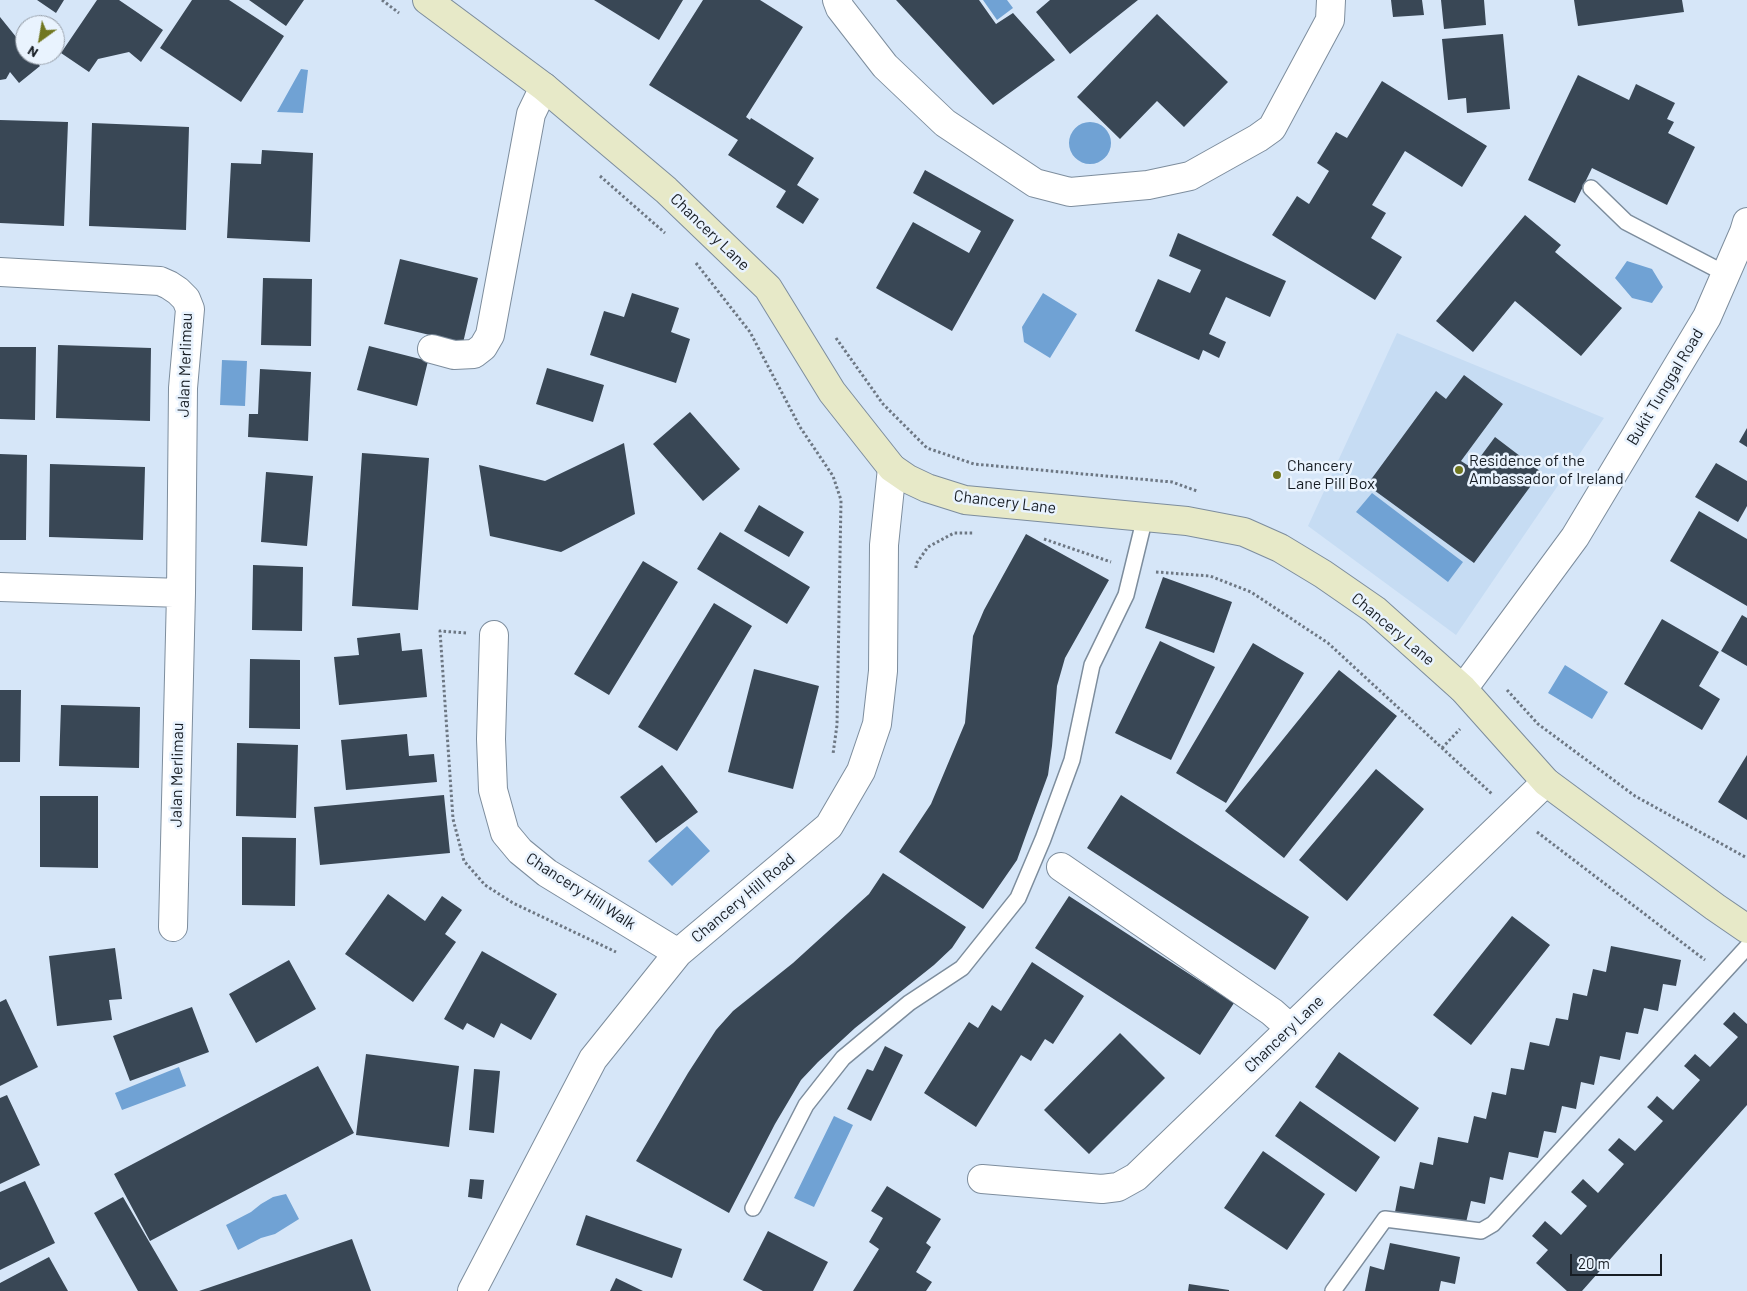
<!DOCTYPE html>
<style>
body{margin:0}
#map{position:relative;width:1747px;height:1291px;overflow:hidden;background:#d6e6f8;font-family:Barlow,sans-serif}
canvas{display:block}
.north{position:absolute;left:15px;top:15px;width:50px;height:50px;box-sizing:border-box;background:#e9f3fe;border:1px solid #959da7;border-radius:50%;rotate:212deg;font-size:14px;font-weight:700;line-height:20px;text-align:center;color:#171d24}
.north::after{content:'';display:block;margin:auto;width:18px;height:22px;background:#717720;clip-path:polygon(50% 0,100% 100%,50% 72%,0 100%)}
.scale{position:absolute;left:1570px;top:1254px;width:92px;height:22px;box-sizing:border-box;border:2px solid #171d24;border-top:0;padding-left:6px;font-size:15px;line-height:18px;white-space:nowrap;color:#171d24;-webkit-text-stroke:4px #e9f3fe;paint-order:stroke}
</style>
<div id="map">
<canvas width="1747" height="1291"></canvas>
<div class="north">N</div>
<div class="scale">20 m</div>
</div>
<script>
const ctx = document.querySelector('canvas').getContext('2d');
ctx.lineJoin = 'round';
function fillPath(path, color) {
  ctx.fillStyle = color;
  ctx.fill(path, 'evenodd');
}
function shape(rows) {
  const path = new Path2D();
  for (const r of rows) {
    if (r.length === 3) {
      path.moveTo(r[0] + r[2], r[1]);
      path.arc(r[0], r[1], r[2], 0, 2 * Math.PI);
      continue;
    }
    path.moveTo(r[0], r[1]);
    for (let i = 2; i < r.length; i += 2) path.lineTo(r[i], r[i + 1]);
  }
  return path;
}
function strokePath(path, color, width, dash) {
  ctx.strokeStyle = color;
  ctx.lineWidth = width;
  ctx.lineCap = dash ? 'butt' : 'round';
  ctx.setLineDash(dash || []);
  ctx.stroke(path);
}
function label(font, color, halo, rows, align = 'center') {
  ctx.font = font + ' Barlow,sans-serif';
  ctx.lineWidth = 5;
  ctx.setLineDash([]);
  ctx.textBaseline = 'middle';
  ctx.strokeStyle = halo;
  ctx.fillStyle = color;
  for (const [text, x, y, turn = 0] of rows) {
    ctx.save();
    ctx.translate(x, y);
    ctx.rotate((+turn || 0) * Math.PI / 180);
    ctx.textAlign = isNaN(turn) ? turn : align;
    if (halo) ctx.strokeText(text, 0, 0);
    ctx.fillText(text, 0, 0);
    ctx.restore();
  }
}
const built = shape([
 [1397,333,1604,418,1456,635,1308,526]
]);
const water = shape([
 [983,0,1007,0,1013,8,997,20],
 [301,69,308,70,303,113,277,112],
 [1090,143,21],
 [1627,261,1652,269,1663,287,1652,303,1632,298,1615,278],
 [1043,293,1077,314,1050,358,1024,342,1022,327],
 [222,360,247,361,245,406,220,405],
 [1372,493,1463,562,1448,582,1356,512],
 [1565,665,1608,692,1592,719,1548,693],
 [687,826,710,851,672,886,648,861],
 [179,1067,186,1086,122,1110,115,1093],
 [834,1116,853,1125,814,1207,794,1198],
 [286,1194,299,1219,275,1234,261,1238,238,1250,226,1225,251,1212,261,1204,273,1197]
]);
const building = shape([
 [37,0,64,0,56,13],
 [97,0,119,0,163,30,141,62,129,52,98,59,89,72,61,53],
 [192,0,229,0,284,36,241,102,160,48],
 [249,0,304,0,286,26],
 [594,0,683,0,659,40],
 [703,0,760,0,803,27,746,117,750,120,751,118,814,158,797,185,819,199,803,224,776,207,786,191,728,155,738,140,649,85],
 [896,0,979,0,996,24,1013,13,1055,60,993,105],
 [1050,0,1138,0,1070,54,1036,12],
 [1391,0,1422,0,1424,15,1393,17],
 [1441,0,1484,0,1486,25,1444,29],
 [1574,0,1682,0,1684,12,1578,26],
 [1157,14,1228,82,1184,127,1157,101,1120,139,1077,97],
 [0,17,25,48,25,55,31,55,40,66,19,83,10,72,6,79,0,80],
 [1503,34,1510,109,1467,113,1466,98,1448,100,1442,39],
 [1578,75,1629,100,1636,84,1675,103,1667,119,1674,122,1668,133,1695,147,1667,205,1592,168,1575,203,1528,180],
 [1382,81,1487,146,1462,187,1405,151,1372,205,1386,213,1371,238,1402,257,1375,300,1272,235,1297,196,1309,204,1329,171,1317,163,1336,132,1347,138],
 [0,120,68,122,64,226,0,223],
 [92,123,189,127,186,230,89,226],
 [262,150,313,153,310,242,227,238,231,163,261,164],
 [925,170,1014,220,952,331,876,288,913,222,969,253,981,231,913,193],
 [1525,215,1561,245,1555,252,1622,308,1581,356,1515,301,1473,352,1436,321],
 [1178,233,1286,281,1270,317,1226,297,1209,334,1226,342,1219,358,1203,350,1199,360,1135,331,1158,279,1190,293,1201,270,1169,256],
 [400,259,478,278,463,343,384,324],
 [263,278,312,279,311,346,261,345],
 [632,293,679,308,671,332,690,339,676,383,590,355,604,311,624,317],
 [58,345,151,348,150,421,56,418],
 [369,346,428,361,417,406,357,390],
 [0,347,36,347,35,420,0,419],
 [547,368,604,385,593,422,536,404],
 [260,369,311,372,308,441,248,437,249,414,258,414],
 [1464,375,1503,404,1461,461,1472,468,1495,437,1541,472,1474,563,1367,485,1436,391,1446,399],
 [690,412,740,469,703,501,653,444],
 [1747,428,1747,447,1739,442],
 [624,443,635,514,561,552,490,536,479,465,545,481],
 [362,453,429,458,418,610,352,606],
 [0,454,27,455,26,540,0,540],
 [1716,463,1747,481,1747,506,1738,522,1695,497],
 [50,464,145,467,143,540,49,537],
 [266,472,313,476,307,546,261,542],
 [759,505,804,532,789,557,744,531],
 [1699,511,1747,539,1747,606,1670,561],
 [720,532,810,587,787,624,697,569],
 [1026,534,1109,580,1065,658,1057,686,1052,746,1048,775,1027,832,1017,860,983,909,899,852,931,804,965,723,973,636,984,610],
 [643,561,678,582,609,695,574,674],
 [253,565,303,567,302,631,252,630],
 [1163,577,1232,602,1214,653,1145,628],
 [714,603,752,626,677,751,638,727],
 [1742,615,1747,618,1747,666,1721,651],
 [1662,619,1719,652,1699,686,1720,699,1702,730,1624,684],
 [400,633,402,651,422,649,427,697,339,705,334,657,359,655,357,638],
 [1160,641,1215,667,1171,760,1115,733],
 [1253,643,1304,673,1226,803,1176,773],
 [250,659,300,660,300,729,249,728],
 [754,669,819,686,793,789,728,772],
 [1339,670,1397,716,1284,858,1225,811],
 [0,690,21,690,20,762,0,762],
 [61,705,140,707,139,768,59,766],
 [407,734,409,756,434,754,437,782,346,790,341,740],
 [237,743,298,745,296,818,236,816],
 [1747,755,1747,820,1718,802],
 [662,765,698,812,656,843,620,797],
 [1376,769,1424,809,1347,901,1299,860],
 [444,795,450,853,320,865,314,807],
 [1121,795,1309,917,1275,970,1087,848],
 [40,796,98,796,98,868,40,867],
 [242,837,296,838,295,906,242,905],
 [883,873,966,927,952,948,934,965,855,1028,818,1062,801,1080,775,1124,729,1213,636,1161,688,1073,716,1030,733,1011,793,963,869,894],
 [388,894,425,921,442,896,462,910,445,934,456,942,413,1002,345,954],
 [1069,896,1234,1003,1200,1055,1035,948],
 [1512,916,1550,945,1471,1045,1433,1015],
 [1611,946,1681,960,1676,986,1663,984,1658,1011,1644,1008,1638,1034,1626,1032,1620,1060,1600,1056,1594,1085,1581,1082,1576,1109,1562,1106,1556,1133,1544,1131,1538,1158,1509,1152,1503,1180,1490,1177,1485,1204,1471,1201,1465,1227,1395,1212,1400,1186,1414,1189,1420,1162,1433,1165,1438,1137,1468,1143,1474,1116,1486,1119,1492,1092,1506,1095,1511,1068,1524,1070,1530,1042,1549,1046,1556,1018,1568,1020,1573,993,1587,996,1593,969,1606,972],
 [115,948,122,999,109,1000,112,1020,57,1026,49,956],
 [482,951,557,994,531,1040,501,1023,494,1038,467,1023,463,1030,444,1019],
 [289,960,316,1009,256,1043,229,994],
 [1032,962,1084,996,1053,1044,1045,1039,1031,1061,1021,1055,976,1127,924,1093,969,1022,978,1028,992,1005,1001,1011],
 [6,999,38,1067,0,1086,0,1002],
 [192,1007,209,1052,130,1081,113,1036],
 [1734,1012,1747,1024,1747,1105,1582,1291,1567,1291,1536,1263,1548,1250,1532,1236,1545,1221,1561,1235,1587,1206,1571,1192,1583,1179,1598,1193,1624,1164,1608,1150,1619,1138,1635,1151,1663,1121,1647,1107,1652,1102,1657,1096,1673,1110,1700,1080,1684,1066,1695,1054,1710,1067,1738,1037,1723,1024],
 [1120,1033,1165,1078,1089,1154,1044,1110],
 [885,1046,903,1055,871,1121,847,1109,867,1069,873,1071],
 [1339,1052,1419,1108,1395,1142,1315,1087],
 [366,1054,459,1066,449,1147,356,1135],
 [318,1066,354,1133,150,1241,114,1174],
 [474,1069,500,1071,494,1133,469,1130],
 [7,1095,40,1165,0,1184,0,1098],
 [1300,1101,1380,1157,1356,1192,1275,1136],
 [1263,1151,1325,1194,1287,1250,1224,1208],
 [470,1179,484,1180,482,1199,468,1197],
 [25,1181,55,1243,0,1270,0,1192],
 [887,1186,941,1219,926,1243,931,1247,916,1272,932,1282,926,1291,853,1291,879,1249,869,1242,883,1218,871,1211],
 [123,1197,168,1274,178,1291,138,1291,94,1213],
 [586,1215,682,1249,672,1278,576,1245],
 [768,1231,828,1262,813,1291,763,1291,743,1280],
 [352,1239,371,1291,199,1291],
 [1390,1243,1460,1257,1455,1284,1441,1281,1439,1291,1365,1291,1370,1266,1384,1270],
 [49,1257,68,1291,0,1291,0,1283],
 [616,1278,643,1291,610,1291],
 [1189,1284,1229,1290,1229,1291,1188,1291]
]);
const path = shape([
 [382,0,399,13],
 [600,176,665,233],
 [696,263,750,332,800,427,833,476,841,500,837,725,833,754],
 [836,338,883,404,927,448,974,464,1172,482,1197,491],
 [1044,539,1111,562],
 [916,568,916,564,928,547,954,533,973,533],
 [1156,572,1210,576,1251,592,1328,643,1492,794],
 [466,633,440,631,453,819,464,861,485,885,513,903,616,952],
 [1507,690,1538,724,1635,796,1747,858],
 [1442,748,1460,729],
 [1537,832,1705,960]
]);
const lane = shape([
 [1591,188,1626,222,1726,274],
 [753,1208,806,1105,843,1058,909,1003,962,968,1018,898,1043,839,1072,760,1092,665,1126,595,1145,517],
 [1333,1291,1385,1219,1481,1231,1493,1224,1747,947]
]);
const street = shape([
 [837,0,840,8,885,66,945,123,1035,183,1070,192,1148,185,1190,176,1258,138,1272,128,1330,20,1331,0],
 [0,272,160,281,169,285,178,291,186,299,190,309,183,388,181,593,173,927],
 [432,349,454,355,474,354,483,347,490,335,531,114,544,87],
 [0,587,181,593],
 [494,635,491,739,493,790,505,833,520,851,547,873,678,953],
 [1463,689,1575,537,1707,317,1744,232,1747,222],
 [1061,867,1272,1012,1290,1028],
 [982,1179,1102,1189,1118,1187,1136,1177,1546,782],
 [472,1291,593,1059,678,953,829,826,861,771,877,724,883,671,884,545,892,468]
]);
const secondary = shape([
 [427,0,544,87,666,190,768,288,832,392,892,468,908,479,927,488,965,500,1187,521,1244,532,1280,548,1323,574,1375,610,1463,689,1546,782,1715,907,1747,929]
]);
const markers = [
 [1459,470,5,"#717720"],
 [1277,475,5,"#717720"]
];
const streetNames = [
 ["Chancery Lane",710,232,44],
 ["Jalan Merlimau",185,365,-88],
 ["Bukit Tunggal Road",1665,387,-59],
 ["Chancery Lane",1005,502,7],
 ["Chancery Lane",1393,629,40],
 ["Jalan Merlimau",177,775,-89],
 ["Chancery Hill Walk",581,891,33],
 ["Chancery Hill Road",743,898,-40],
 ["Chancery Lane",1284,1034,-44]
];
const poiNames = [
 ["Residence of the",1469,461],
 ["Ambassador of Ireland",1469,479],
 ["Chancery",1287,466],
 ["Lane Pill Box",1287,484]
];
fillPath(built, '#c6dcf3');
fillPath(water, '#70a2d4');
fillPath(building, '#394755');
strokePath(lane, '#7d8d9d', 18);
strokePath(street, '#7d8d9d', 30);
strokePath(secondary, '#7d8d9d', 30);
strokePath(path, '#6d7783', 3, [2.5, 2.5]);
strokePath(lane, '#fff', 15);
strokePath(street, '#fff', 28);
strokePath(secondary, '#e7e9c8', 28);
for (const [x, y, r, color] of markers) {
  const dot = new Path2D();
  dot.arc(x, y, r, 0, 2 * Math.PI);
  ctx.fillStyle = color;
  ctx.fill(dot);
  strokePath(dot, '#e9f3fe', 2);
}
label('16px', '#171d24', '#e9f3fe', streetNames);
label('16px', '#171d24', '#e9f3fe', poiNames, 'left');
</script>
